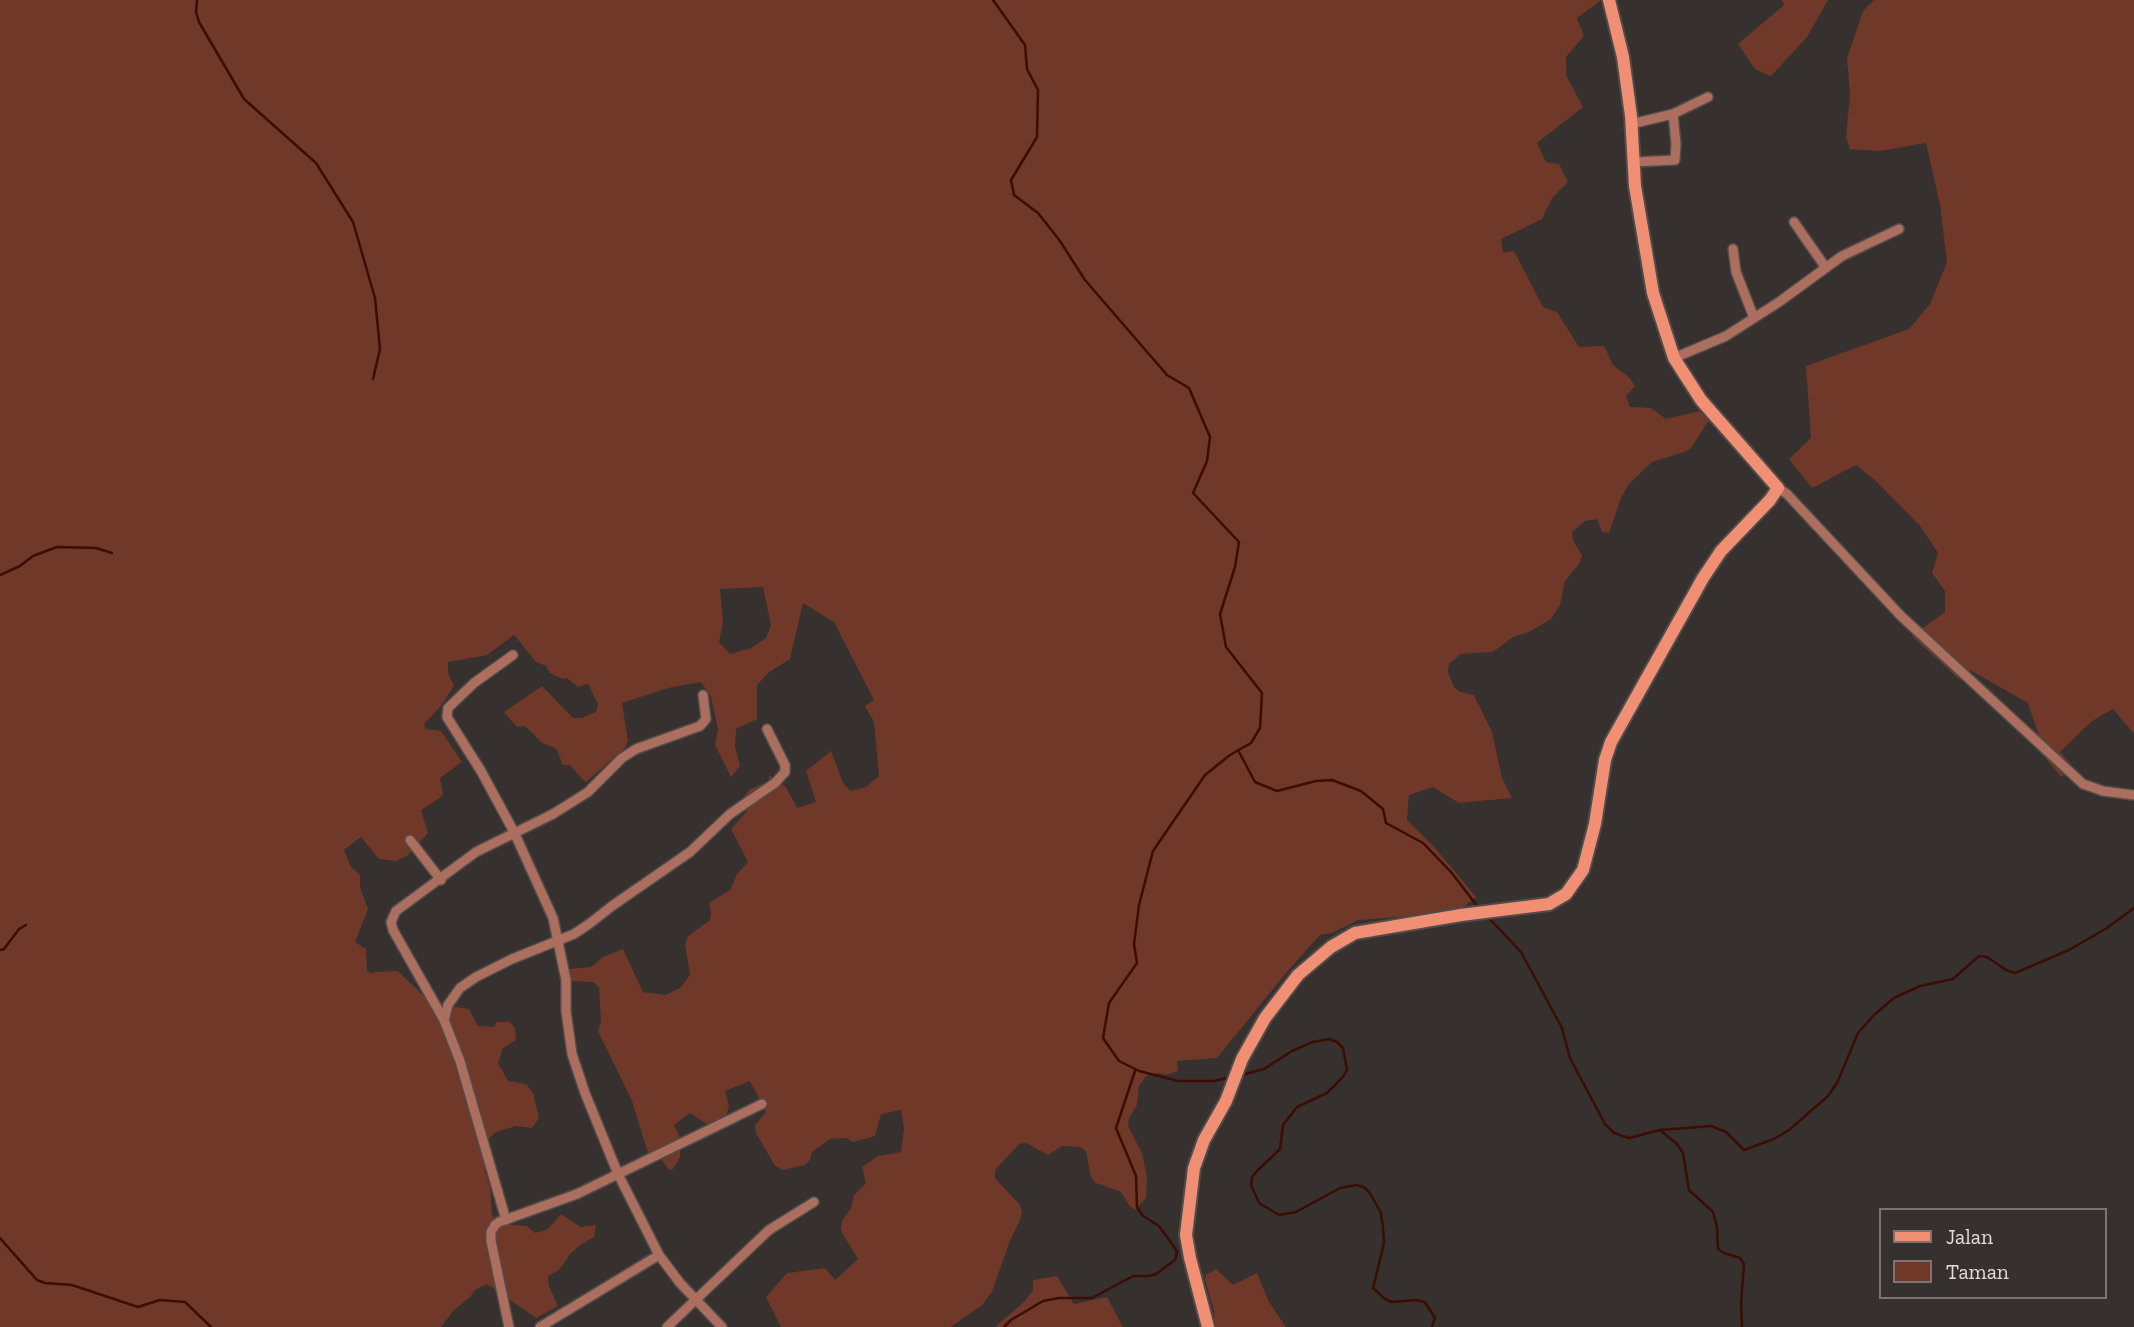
<!DOCTYPE html>
<style>
body{margin:0}
#map{position:relative;width:2134px;height:1327px;overflow:hidden;background:#36302e;font-family:"Zilla Slab",serif}
canvas{display:block}
.legend{position:absolute;left:1879px;top:1208px;width:228px;height:91px;box-sizing:border-box;background:#36302e;border:2px solid #7a7573;margin:0;padding:9px 12px;list-style:none;font-size:21px;color:#e0dcdb}
.legend li{display:flex;align-items:center;gap:14px;height:35px}
.legend b{width:35px;border:2px solid #7a7573}
</style>
<div id="map">
<canvas width="2134" height="1327"></canvas>
<ul class="legend">
<li><b style="height:9px;background:#f18f74"></b>Jalan</li>
<li><b style="height:19px;background:#6f3829"></b>Taman</li>
</ul>
</div>
<script>
const ctx = document.querySelector('canvas').getContext('2d');
ctx.lineJoin = 'round';
function fillPath(path, color) {
  ctx.fillStyle = color;
  ctx.fill(path, 'evenodd');
}
function shape(rows) {
  const path = new Path2D();
  for (const r of rows) {
    path.moveTo(r[0], r[1]);
    for (let i = 2; i < r.length; i += 2) path.lineTo(r[i], r[i + 1]);
  }
  return path;
}
function strokePath(path, color, width, dash) {
  ctx.strokeStyle = color;
  ctx.lineWidth = width;
  ctx.lineCap = dash ? 'butt' : 'round';
  ctx.setLineDash(dash || []);
  ctx.stroke(path);
}
const green = shape([
 [0,0,1601,0,1577,18,1584,36,1566,57,1566,75,1583,107,1537,143,1546,162,1559,164,1568,182,1552,198,1542,219,1501,239,1503,253,1514,251,1543,307,1557,312,1579,347,1604,346,1613,365,1629,377,1635,386,1626,396,1630,407,1651,408,1666,419,1700,411,1709,420,1691,448,1684,452,1652,462,1629,484,1621,498,1609,533,1602,532,1597,519,1585,521,1572,532,1573,540,1582,556,1579,564,1565,581,1560,605,1551,619,1529,632,1513,637,1493,652,1461,654,1449,664,1448,672,1454,687,1460,692,1474,695,1492,732,1502,778,1512,798,1459,803,1433,787,1409,795,1407,820,1436,849,1476,897,1463,907,1399,917,1358,920,1332,933,1320,935,1286,973,1217,1058,1177,1061,1178,1071,1166,1075,1159,1073,1146,1076,1139,1086,1137,1105,1129,1118,1128,1126,1142,1153,1147,1178,1146,1198,1135,1210,1129,1205,1121,1192,1096,1183,1091,1177,1086,1152,1081,1147,1062,1146,1048,1155,1026,1143,1019,1144,995,1170,995,1178,1020,1205,1022,1212,1020,1220,1009,1243,992,1292,982,1305,951,1327,781,1327,766,1297,787,1273,825,1268,835,1280,858,1259,844,1236,841,1229,842,1221,851,1208,854,1195,866,1183,862,1167,878,1156,901,1152,904,1128,901,1110,881,1114,875,1136,853,1142,846,1138,830,1139,812,1152,810,1160,805,1165,783,1170,775,1166,756,1133,755,1125,766,1112,750,1081,725,1091,729,1106,726,1116,708,1125,690,1113,674,1125,680,1138,680,1157,673,1169,669,1170,662,1160,654,1161,647,1150,632,1101,598,1031,601,1022,599,987,593,982,571,981,570,977,570,969,591,967,603,957,623,949,643,992,665,995,680,988,690,975,685,944,688,936,710,920,711,912,709,903,730,890,737,874,748,862,731,829,747,811,743,798,750,789,768,782,770,776,786,787,797,808,816,802,806,771,831,751,843,783,850,791,866,787,879,776,874,722,865,706,874,700,834,622,803,603,790,659,768,673,757,685,757,719,736,729,735,746,740,766,731,777,715,745,718,729,711,697,701,682,668,688,622,703,628,741,624,749,594,775,586,782,583,780,570,765,563,765,556,748,542,743,525,726,517,727,504,712,542,686,573,718,581,718,596,712,598,704,588,684,578,687,567,678,563,679,550,673,546,666,536,662,514,635,487,655,448,662,448,673,454,686,441,706,424,724,426,729,441,731,462,762,440,778,443,794,441,797,421,810,428,833,407,856,396,861,379,859,361,837,344,850,351,867,360,875,360,887,368,909,355,942,366,949,367,971,374,974,373,972,398,971,431,1003,469,1009,478,1026,494,1027,497,1022,510,1022,515,1028,516,1040,503,1048,498,1063,508,1081,526,1084,533,1093,539,1118,532,1128,516,1126,496,1132,482,1145,485,1172,490,1186,492,1216,513,1225,527,1226,535,1233,548,1229,561,1214,581,1227,596,1225,594,1237,582,1244,571,1253,559,1270,548,1276,549,1286,558,1306,536,1318,487,1284,475,1290,470,1297,453,1311,441,1327,0,1327],
 [763,587,771,625,766,638,751,648,730,654,719,642,723,622,720,589],
 [1782,0,1828,0,1807,37,1771,76,1755,69,1738,44,1784,5],
 [1874,0,2134,0,2134,734,2113,709,2092,721,2060,752,2075,769,2061,777,2047,760,2028,703,1970,670,1959,679,1912,636,1945,612,1945,591,1932,573,1938,553,1921,527,1875,480,1856,465,1812,488,1789,459,1811,438,1806,366,1909,329,1930,304,1947,262,1940,205,1926,143,1880,151,1850,149,1846,137,1850,95,1847,58,1863,11],
 [1216,1269,1233,1285,1257,1273,1269,1302,1286,1327,1215,1327,1214,1311,1205,1279,1206,1275],
 [1057,1276,1074,1304,1107,1297,1123,1327,995,1327,1024,1302,1033,1290,1033,1280]
]);
const stream = shape([
 [197,0,196,12,199,22,244,99,316,163,353,222,375,298,380,349,373,379],
 [993,0,1025,45,1027,69,1038,90,1037,137,1011,180,1014,195,1038,213,1060,241,1085,280,1167,375,1189,388,1210,437,1207,461,1193,493,1239,542,1235,567,1220,614,1226,647,1262,693,1260,728,1251,743,1230,755,1205,775,1153,851,1139,905,1134,944,1137,963,1109,1003,1103,1038,1119,1061,1139,1071,1178,1081,1214,1081,1231,1077],
 [0,575,20,566,33,556,57,547,96,548,112,553],
 [1238,750,1255,782,1277,791,1316,781,1332,780,1361,791,1383,809,1386,823,1423,843,1451,872,1478,907],
 [1488,917,1521,952,1562,1028,1570,1058,1605,1124,1614,1133,1629,1138,1660,1130,1711,1126,1726,1132,1744,1150,1774,1139,1789,1130,1828,1096,1837,1083,1858,1033,1874,1015,1894,998,1920,986,1953,979,1979,956,1987,957,2006,970,2015,973,2069,950,2107,928,2134,908],
 [0,950,4,949,19,929,26,925],
 [1241,1075,1264,1069,1292,1051,1313,1042,1329,1039,1337,1042,1343,1048,1347,1070,1343,1077,1327,1093,1297,1107,1283,1125,1280,1149,1257,1171,1252,1177,1251,1185,1259,1203,1279,1215,1296,1212,1340,1188,1356,1185,1364,1187,1370,1193,1381,1213,1383,1228,1384,1243,1373,1288,1385,1299,1392,1302,1416,1300,1425,1302,1435,1318,1432,1327],
 [1660,1130,1677,1144,1683,1153,1689,1190,1713,1212,1717,1227,1718,1249,1724,1253,1740,1258,1744,1264,1741,1303,1742,1327],
 [0,1238,37,1280,45,1283,72,1285,138,1307,160,1300,185,1302,211,1327],
 [1004,1327,1011,1320,1043,1301,1059,1298,1092,1298,1133,1276,1149,1276,1156,1274,1175,1260,1177,1252,1173,1245,1159,1226,1143,1216,1137,1207,1136,1176,1116,1128,1135,1071]
]);
const minor = shape([
 [1673,114,1708,97],
 [1631,124,1673,114,1676,144,1675,160,1633,162],
 [1794,222,1826,268],
 [1733,249,1736,272,1754,318],
 [1674,358,1726,336,1779,302,1842,256,1899,229],
 [1778,488,1787,494,1901,616,2083,784,2103,791,2134,795],
 [513,655,474,683,448,708,447,717,481,771,514,832,553,918,566,980,566,1011,572,1054,585,1093,618,1174,659,1255,680,1283,722,1327],
 [410,840,441,880],
 [444,1020,393,930,391,922,396,911,476,852,553,814,588,792,622,758,636,749,700,726,706,719,703,695],
 [506,1220,460,1061,444,1020,448,1005,460,988,476,977,512,959,574,934,589,924,612,906,690,852,730,814,775,783,785,772,785,765,767,729],
 [509,1327,491,1241,491,1232,495,1225,499,1222,577,1194,762,1104],
 [540,1327,659,1255],
 [667,1327,769,1230,814,1202]
]);
const secondary = shape([
 [1208,1327,1190,1258,1186,1235,1194,1168,1204,1140,1226,1101,1242,1059,1265,1018,1298,975,1331,947,1355,933,1461,915,1549,904,1566,894,1583,870,1595,824,1605,760,1611,742,1703,578,1721,551,1770,500,1778,488,1701,400,1674,358,1653,293,1635,186,1631,116,1623,57,1609,0]
]);
fillPath(green, '#6f3829');
strokePath(stream, '#3b0d03', 2.5);
strokePath(minor, '#514c4a', 12);
strokePath(secondary, '#514c4a', 16);
strokePath(minor, '#ac6e5e', 9);
strokePath(secondary, '#f18f74', 12);
</script>
